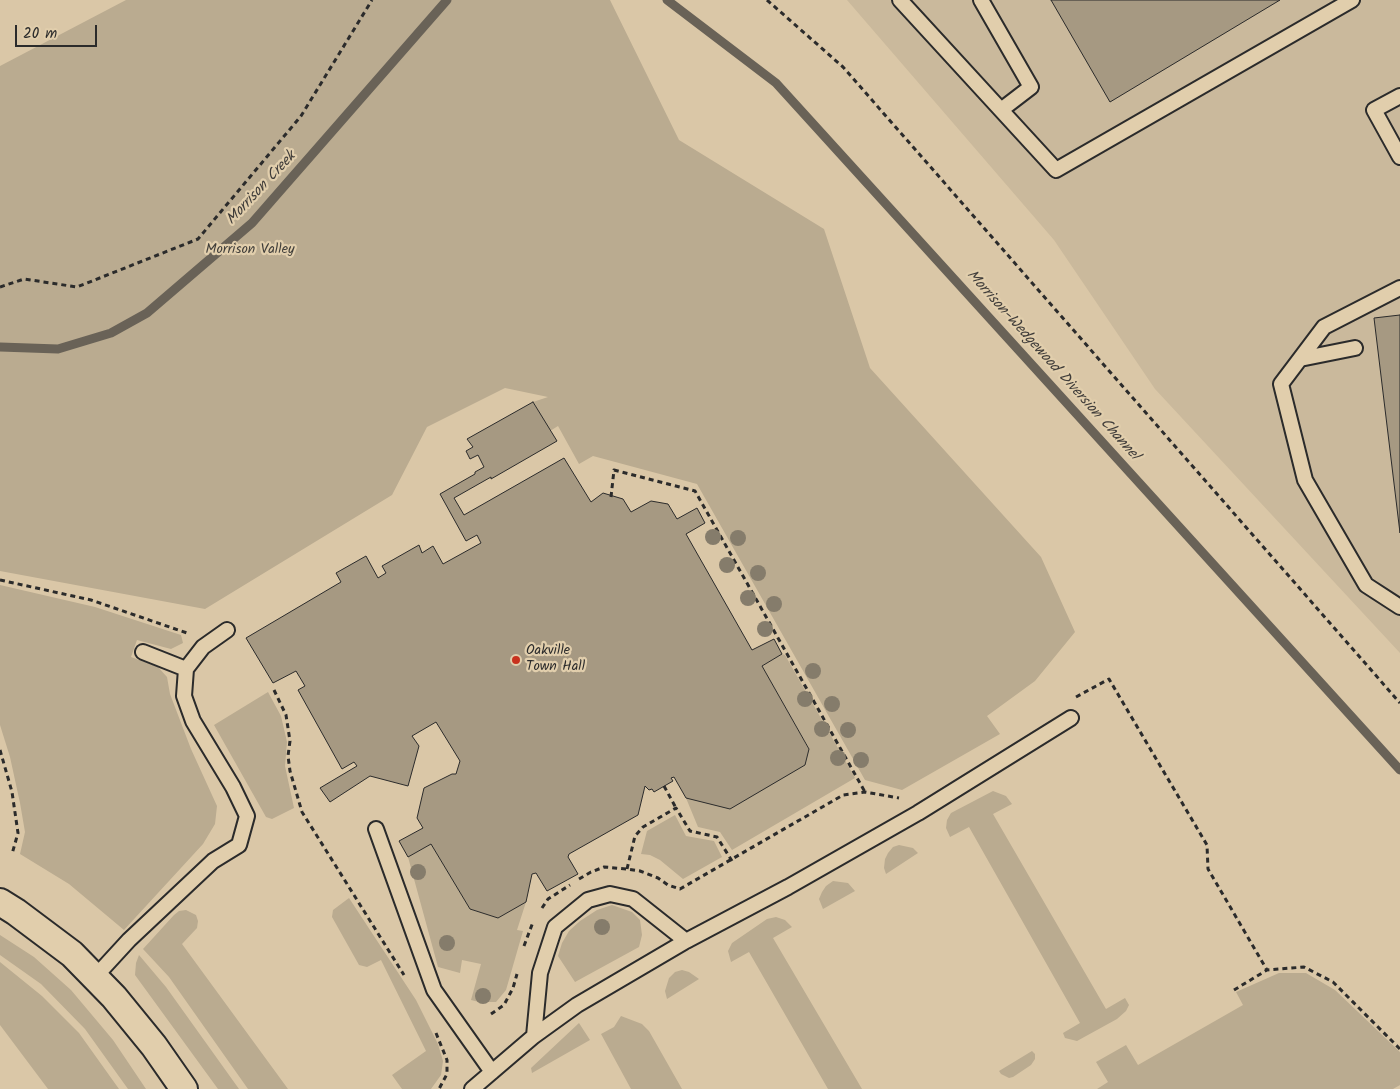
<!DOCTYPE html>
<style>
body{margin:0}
#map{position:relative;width:1400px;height:1089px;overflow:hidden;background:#dac7a7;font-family:Kalam,sans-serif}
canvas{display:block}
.scale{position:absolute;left:15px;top:25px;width:82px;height:22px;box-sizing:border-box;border:2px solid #2b2b2b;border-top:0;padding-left:6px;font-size:15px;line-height:18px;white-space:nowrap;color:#2b2b2b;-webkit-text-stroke:4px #e1ceac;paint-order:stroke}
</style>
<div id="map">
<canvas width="1400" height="1089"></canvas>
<div class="scale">20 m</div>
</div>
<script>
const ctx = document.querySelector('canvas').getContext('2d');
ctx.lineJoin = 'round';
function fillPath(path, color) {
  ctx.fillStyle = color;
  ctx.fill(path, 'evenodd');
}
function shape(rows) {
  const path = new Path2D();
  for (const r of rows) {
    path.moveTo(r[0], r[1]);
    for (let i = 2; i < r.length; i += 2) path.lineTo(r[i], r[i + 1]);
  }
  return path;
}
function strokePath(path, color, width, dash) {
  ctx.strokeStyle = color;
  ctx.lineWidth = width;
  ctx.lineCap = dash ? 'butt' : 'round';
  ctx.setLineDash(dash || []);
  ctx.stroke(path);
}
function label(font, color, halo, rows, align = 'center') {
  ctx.font = font + ' Kalam,sans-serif';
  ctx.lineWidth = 4.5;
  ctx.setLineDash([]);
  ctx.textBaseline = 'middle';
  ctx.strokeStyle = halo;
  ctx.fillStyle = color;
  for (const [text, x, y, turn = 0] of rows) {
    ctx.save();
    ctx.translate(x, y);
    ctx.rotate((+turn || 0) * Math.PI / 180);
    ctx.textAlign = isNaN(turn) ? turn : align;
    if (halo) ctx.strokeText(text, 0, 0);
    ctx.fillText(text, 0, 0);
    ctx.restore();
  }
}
const built = shape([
 [847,0,1400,0,1400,653,1155,389,1054,240]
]);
const green = shape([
 [126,0,610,0,679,140,824,229,870,368,1041,557,1075,632,1035,681,987,716,1000,734,902,790,865,780,697,484,593,456,579,464,558,426,550,431,533,402,548,397,505,388,427,427,392,495,205,609,0,571,0,66],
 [0,585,95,607,181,635,183,643,171,649,137,640,131,657,158,667,167,677,170,694,191,749,217,806,215,824,203,844,124,930,69,884,20,854,25,832,20,803,10,757,0,725],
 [782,654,785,655,855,778,732,850,720,832,698,827,686,798,805,765,809,748,762,666],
 [268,692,281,716,287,742,285,766,294,808,272,819,266,817,214,725],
 [993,791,1006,796,1012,804,993,814,1106,1009,1125,998,1129,1005,1126,1011,1117,1019,1077,1041,1065,1038,1063,1033,1080,1023,969,827,950,837,946,828,947,820,951,813],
 [675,815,686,836,714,841,722,857,683,879,660,860,650,855,641,854,647,831],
 [431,844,470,909,498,918,526,902,517,930,523,931,506,990,496,1002,479,1002,471,1000,481,964,462,960,460,973,438,967,408,857],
 [899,845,913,848,918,853,886,874,884,868,885,859,888,853,893,847],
 [833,881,848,883,855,891,823,909,819,899,822,892,826,886],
 [349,898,416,1000,438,1044,443,1061,441,1075,431,1089,402,1089,392,1075,426,1051,381,960,367,967,359,965,332,917,333,910],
 [612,905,632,912,640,920,642,935,639,947,575,982,558,956,562,943,569,931,580,921,597,910],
 [186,910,196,915,198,921,197,928,182,944,288,1089,248,1089,169,977,143,949,174,915,179,911],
 [776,917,785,920,792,927,773,938,862,1089,828,1089,749,952,731,962,728,951,732,943,767,919],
 [0,935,34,957,71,990,113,1040,146,1089,128,1089,85,1029,41,984,0,955],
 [139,955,166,987,239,1089,218,1089,135,975,136,963],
 [0,962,42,996,79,1033,119,1089,48,1089,0,1025],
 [682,970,689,972,699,979,667,999,665,991,669,978,675,972],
 [1279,973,1306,973,1335,990,1400,1052,1400,1085,1393,1089,1097,1089,1108,1082,1096,1062,1126,1045,1138,1065,1243,1005,1236,992],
 [621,1016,642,1024,649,1031,682,1089,631,1089,601,1034,614,1027],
 [579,1023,590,1040,532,1073,531,1068],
 [1032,1051,1035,1054,1035,1059,1031,1065,1013,1077,1009,1078,1001,1074,999,1071]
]);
const stream = shape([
 [667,0,776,83,1400,770],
 [0,347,58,349,111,333,147,313,252,223,447,0]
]);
const building = shape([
 [1051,0,1280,0,1110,102,1051,0],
 [1400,315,1400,533,1374,318,1400,315],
 [533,402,557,441,491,479,491,477,454,498,464,515,564,458,591,502,603,493,623,499,631,512,651,501,668,504,677,519,697,508,705,523,686,534,752,650,774,639,782,654,762,666,809,749,805,765,730,809,686,798,674,777,671,778,673,781,654,792,652,789,649,790,645,786,638,815,569,854,568,857,578,874,547,891,536,873,532,874,526,902,498,918,470,909,431,844,408,857,399,841,423,828,417,818,424,788,452,774,456,774,460,761,436,722,412,736,419,746,408,786,370,776,330,802,320,788,357,766,354,762,342,769,298,690,305,686,296,671,273,683,246,638,341,582,336,573,366,556,378,578,386,573,382,566,419,545,422,553,433,546,443,564,481,543,477,535,466,541,440,494,475,474,475,472,484,467,478,455,470,459,466,451,473,447,467,439,533,402]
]);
const path = shape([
 [767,0,843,67,1400,703],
 [0,287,24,279,77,287,198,239,301,116,372,0],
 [611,497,614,470,695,491,865,792],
 [0,580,91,600,187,633],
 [274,690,286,715,290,741,288,756,290,771,302,812,404,975],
 [1076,697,1109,679,1207,845,1208,869,1267,970],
 [0,750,12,792,18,833,12,854],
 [664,786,676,808],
 [627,869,635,836,643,827,676,808,690,831,717,837,732,861],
 [579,879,591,872,604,867,627,869,640,871,658,878,668,885,680,889,843,795,865,792,899,798],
 [542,908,548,899,570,885],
 [524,946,533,922],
 [1234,990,1267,970,1304,967,1333,982,1400,1049],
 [491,1014,504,1005,513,988,517,974],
 [436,1033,447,1060,447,1074,439,1089]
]);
const service = shape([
 [900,0,1056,170,1352,0],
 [981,0,1031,87,1001,110],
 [1400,96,1374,110,1400,157],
 [1400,288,1324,327,1281,384,1305,480,1366,585,1400,607],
 [1300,359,1355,348],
 [143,652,186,669],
 [376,829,434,990,492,1072],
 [95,977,129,940,213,861,239,845,247,816,233,787,193,721,184,696,186,669,203,647,227,630],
 [534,1036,540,973,555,927,588,900,610,894,633,899,686,941],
 [472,1089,534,1036,577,1005,686,941,788,887,918,813,1071,718]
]);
const minor = shape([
 [0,902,16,912,72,954,114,997,154,1046,184,1089]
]);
const trees = [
 [713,537],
 [738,538],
 [727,565],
 [758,573],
 [748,598],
 [774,604],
 [765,629],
 [813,671],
 [805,699],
 [832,704],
 [822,729],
 [848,730],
 [838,758],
 [861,760],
 [418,872],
 [602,927],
 [447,943],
 [483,996]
];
const markers = [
 [516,660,5,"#c8321e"]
];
const parkNames = [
 ["Morrison Valley",250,251]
];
const poiNames = [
 ["Oakville",526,652],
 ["Town Hall",526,668]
];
const waterNames = [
 ["Morrison Creek",262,189,-47],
 ["Morrison-Wedgewood Diversion Channel",1052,366,48]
];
fillPath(built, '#cab99c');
fillPath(green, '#baab90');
strokePath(stream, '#696257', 9);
fillPath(building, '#a69982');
strokePath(building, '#2b2b2b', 1);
strokePath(service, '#2b2b2b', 18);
strokePath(minor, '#2b2b2b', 30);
strokePath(path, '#2b2b2b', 3, [5, 4]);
strokePath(service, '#e1ceac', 14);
strokePath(minor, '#e1ceac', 26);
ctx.fillStyle = '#857c6b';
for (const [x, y] of trees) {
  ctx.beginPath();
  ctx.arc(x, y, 8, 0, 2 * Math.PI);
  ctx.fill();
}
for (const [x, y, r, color] of markers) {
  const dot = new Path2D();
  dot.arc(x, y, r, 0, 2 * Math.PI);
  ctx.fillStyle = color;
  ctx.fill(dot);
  strokePath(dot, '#e1ceac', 2);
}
label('14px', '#403e3a', '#e1ceac', parkNames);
label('14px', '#2b2b2b', '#e1ceac', poiNames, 'left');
label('italic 15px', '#403d3a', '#e1ceac', waterNames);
</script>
